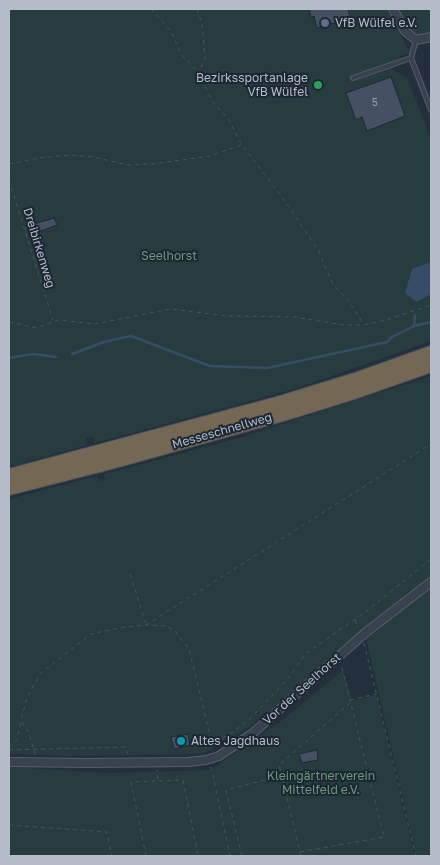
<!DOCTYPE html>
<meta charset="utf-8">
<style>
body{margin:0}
#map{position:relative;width:440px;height:865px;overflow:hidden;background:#242f3e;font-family:"Golos Text",sans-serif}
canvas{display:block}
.frame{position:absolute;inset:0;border:10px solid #b4bcc9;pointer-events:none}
</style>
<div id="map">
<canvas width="440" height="865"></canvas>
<div class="frame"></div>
</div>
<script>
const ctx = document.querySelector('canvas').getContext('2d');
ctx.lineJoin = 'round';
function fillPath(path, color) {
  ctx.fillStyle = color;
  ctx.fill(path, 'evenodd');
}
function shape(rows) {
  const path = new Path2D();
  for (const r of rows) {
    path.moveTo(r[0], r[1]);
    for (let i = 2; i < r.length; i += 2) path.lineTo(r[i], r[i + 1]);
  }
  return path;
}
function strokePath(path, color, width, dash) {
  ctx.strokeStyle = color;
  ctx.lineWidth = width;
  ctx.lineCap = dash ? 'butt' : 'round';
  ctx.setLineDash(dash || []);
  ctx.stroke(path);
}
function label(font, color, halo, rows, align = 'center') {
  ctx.font = font + ' "Golos Text",sans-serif';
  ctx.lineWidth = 4;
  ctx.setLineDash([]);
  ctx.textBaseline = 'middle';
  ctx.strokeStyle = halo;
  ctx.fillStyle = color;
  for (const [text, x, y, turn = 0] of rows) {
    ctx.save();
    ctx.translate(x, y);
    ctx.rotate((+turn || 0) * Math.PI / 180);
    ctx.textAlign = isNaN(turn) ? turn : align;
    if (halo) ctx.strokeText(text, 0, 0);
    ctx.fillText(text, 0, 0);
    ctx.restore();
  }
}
const green = shape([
 [9,9,387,9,410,53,400,56,401,62,392,66,394,70,408,79,431,140,431,341,295,389,95,443,92,436,86,438,87,445,9,467],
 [397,9,431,9,431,32,416,36,407,29],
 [431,376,431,856,416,856,365,633,248,728,203,754,69,756,9,754,9,499,97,476,99,481,105,480,104,474,242,437],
 [343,670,352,701,376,695,415,856,9,856,9,767,109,773,210,770,284,719]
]);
const water = shape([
 [431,262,431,294,417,302,405,293,412,269]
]);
const stream = shape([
 [414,326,431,322],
 [72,354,104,342,131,336,210,366,267,368,387,342,392,337,414,326,415,315],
 [9,358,33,354,56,357]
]);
const building = shape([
 [309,9,348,9,350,18,317,28,314,16,311,17,309,9],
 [391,77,405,116,367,131,362,117,356,120,346,93,391,77],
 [54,218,57,225,36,233,34,224,54,218],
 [188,734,190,745,174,749,171,737,188,734],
 [317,750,318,760,302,763,299,754,317,750]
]);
const path = shape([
 [151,9,171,31,181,54,199,73,212,101,229,120,242,145,285,201,318,250,333,284,350,303,364,325],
 [197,9,202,24,205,58,199,72],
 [9,164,39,158,70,155,93,157,128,165,152,164,210,156,241,145],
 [9,180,53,320],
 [9,322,37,328,58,320,95,324,170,309,229,316,295,317,344,325,364,325,386,320,431,305],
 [130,574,146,624],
 [355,620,358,628],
 [146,625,431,444],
 [364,643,416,856],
 [350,700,376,694],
 [209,746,230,734,250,719,291,675,305,654,368,610,431,559],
 [9,747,17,740,21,722],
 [9,750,125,747,128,755],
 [35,755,29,732,21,721,27,697,41,673,91,634,124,627,146,625,166,626,176,632,189,649,210,735,205,752],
 [210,767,212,771,230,856],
 [159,781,183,780,198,856],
 [9,825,107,832,112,856],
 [300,852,384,837,341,664],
 [146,856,131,782,158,781,157,770],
 [242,856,226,790,280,776],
 [301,856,279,765,350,703]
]);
const lane = shape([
 [416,40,411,58,431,110],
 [353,78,411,58]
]);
const street = shape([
 [393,9,405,31,416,40,431,37],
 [9,762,87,763,188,762,206,760,219,756,253,733,365,633,431,582]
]);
const highway = shape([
 [9,476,284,402,355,380,431,353],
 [9,488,111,462,286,413,357,391,431,365]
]);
const markers = [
 [325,23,5,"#5c6f8a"],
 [318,85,5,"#2e9e5b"],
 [181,741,5,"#0f9aa8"]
];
const numberNames = [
 ["5",375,103]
];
const poiNames = [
 ["VfB Wülfel e.V.",335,23],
 ["Bezirkssportanlage",308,78,"right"],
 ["VfB Wülfel",308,92,"right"],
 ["Altes Jagdhaus",191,741]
];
const streetNames = [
 ["Dreibirkenweg",39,248,73],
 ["Messeschnellweg",222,431,-16],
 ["Vor der Seelhorst",302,689,-42]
];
const parkNames = [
 ["Seelhorst",169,256],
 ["Kleingärtnerverein",321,776],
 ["Mittelfeld e.V.",321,790]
];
fillPath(green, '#263c3f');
fillPath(water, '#394c67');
strokePath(stream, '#394c67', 2.5);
fillPath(building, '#455162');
strokePath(building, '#1f2835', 1);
strokePath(lane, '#565f6c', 6);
strokePath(street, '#565f6c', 10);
strokePath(highway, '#434c59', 16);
strokePath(path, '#44595c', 1, [4, 4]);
strokePath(lane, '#38414e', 4);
strokePath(street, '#38414e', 8);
strokePath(highway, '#746855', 14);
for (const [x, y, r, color] of markers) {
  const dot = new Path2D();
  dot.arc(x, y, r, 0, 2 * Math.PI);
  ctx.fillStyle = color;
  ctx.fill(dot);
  strokePath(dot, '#1d2633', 2);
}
label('10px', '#98a1af', null, numberNames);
label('12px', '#b4bcc9', '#1d2633', poiNames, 'left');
label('12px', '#b4bcc9', '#1d2633', streetNames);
label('12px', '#6b9a76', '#1d2633', parkNames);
</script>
